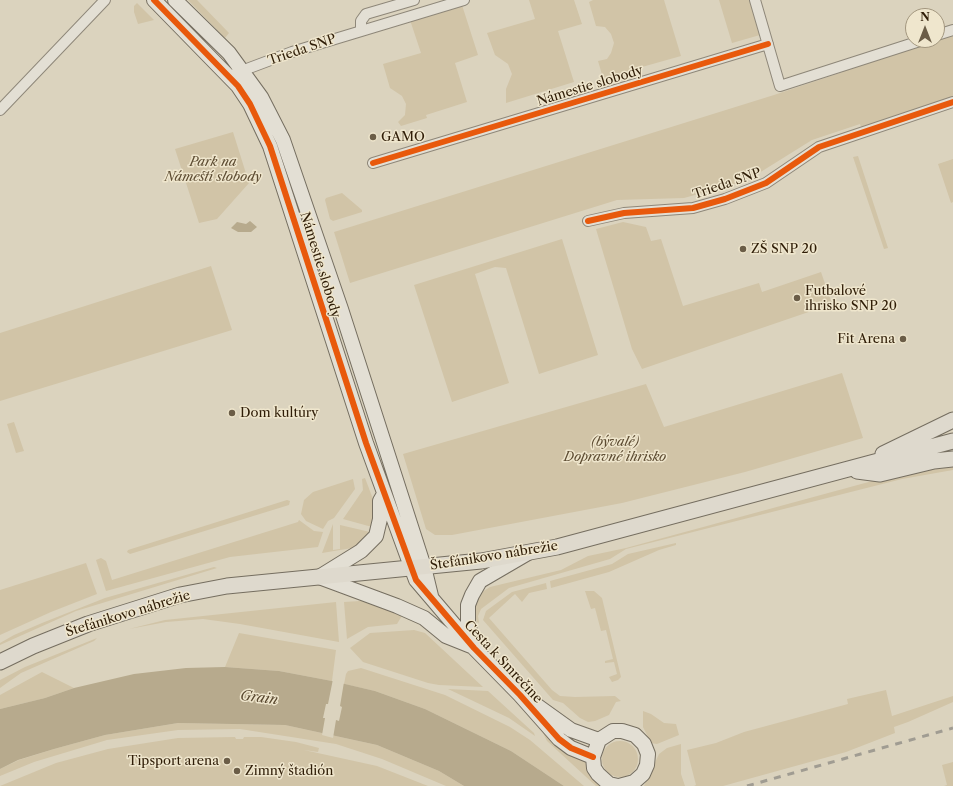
<!DOCTYPE html>
<meta charset="utf-8">
<style>
body{margin:0}
#map{position:relative;width:953px;height:786px;overflow:hidden;background:#dbd3be;font-family:"Libre Caslon Text",serif}
canvas{display:block}
.north{position:absolute;left:905px;top:8px;width:40px;height:40px;box-sizing:border-box;background:#efe6cd;border:1px solid #a2967e;border-radius:50%;rotate:0deg;font-size:11px;font-weight:700;line-height:16px;text-align:center;color:#2f1d07}
.north::after{content:'';display:block;margin:auto;width:14px;height:18px;background:#6b5d47;clip-path:polygon(50% 0,100% 100%,50% 72%,0 100%)}
</style>
<div id="map">
<canvas width="953" height="786"></canvas>
<div class="north">N</div>
</div>
<script>
const ctx = document.querySelector('canvas').getContext('2d');
ctx.lineJoin = 'round';
function fillPath(path, color) {
  ctx.fillStyle = color;
  ctx.fill(path, 'evenodd');
}
function shape(rows) {
  const path = new Path2D();
  for (const r of rows) {
    if (r.length === 3) {
      path.moveTo(r[0] + r[2], r[1]);
      path.arc(r[0], r[1], r[2], 0, 2 * Math.PI);
      continue;
    }
    path.moveTo(r[0], r[1]);
    for (let i = 2; i < r.length; i += 2) path.lineTo(r[i], r[i + 1]);
  }
  return path;
}
function strokePath(path, color, width, dash) {
  ctx.strokeStyle = color;
  ctx.lineWidth = width;
  ctx.lineCap = dash ? 'butt' : 'round';
  ctx.setLineDash(dash || []);
  ctx.stroke(path);
}
function label(font, color, halo, rows, align = 'center') {
  ctx.font = font + ' "Libre Caslon Text",serif';
  ctx.lineWidth = 3;
  ctx.setLineDash([]);
  ctx.textBaseline = 'middle';
  ctx.strokeStyle = halo;
  ctx.fillStyle = color;
  for (const [text, x, y, turn = 0] of rows) {
    ctx.save();
    ctx.translate(x, y);
    ctx.rotate((+turn || 0) * Math.PI / 180);
    ctx.textAlign = isNaN(turn) ? turn : align;
    if (halo) ctx.strokeText(text, 0, 0);
    ctx.fillText(text, 0, 0);
    ctx.restore();
  }
}
const green = shape([
 [188,0,197,0,229,33,225,38],
 [529,0,574,0,582,24,558,31,574,82,506,103,506,89,512,74,508,64,495,55,487,33,535,19],
 [593,0,664,0,681,56,603,78,598,61,607,59,611,53,614,43,611,34,605,27,596,26,589,2],
 [719,0,750,0,760,35,732,43],
 [137,3,154,20,138,24,134,12,134,6],
 [462,5,478,55,455,63,467,102,426,115,427,118,401,126,398,122,405,115,406,104,402,96,390,88,383,64,421,53,410,20],
 [953,30,953,102,863,133,860,124,812,140,759,173,738,183,684,198,617,200,350,283,334,232,774,95,843,72,842,66,923,40,937,40,937,36],
 [233,132,249,183,217,219,199,223,175,149],
 [858,156,888,248,884,249,853,157],
 [953,159,953,202,951,203,938,164],
 [342,193,362,210,362,212,333,221,330,219,325,200,326,198],
 [623,222,646,227,651,241,661,239,683,306,759,283,762,292,821,272,832,304,642,369,632,349,596,229],
 [562,239,598,355,539,374,506,268,495,267,475,274,509,383,452,402,414,285],
 [211,266,232,330,0,401,0,333],
 [842,373,863,438,745,472,622,503,452,535,435,535,426,529,403,454,646,384,664,427],
 [14,422,24,451,16,453,7,424],
 [953,467,953,470,902,479,626,549,610,559,509,588,481,609,478,616,479,623,477,622,474,613,475,603,479,594,490,587,561,570,588,556,626,548,898,474],
 [365,478,373,499,375,512,372,527,343,519,363,490,362,479],
 [353,479,355,489,334,518,328,521,323,529,306,521,301,514,304,500,313,492],
 [287,500,290,501,289,505,130,554,127,552,128,550],
 [299,520,314,531,323,532,318,547,230,557,106,591,96,560,101,558,106,561,112,580,298,522],
 [333,524,333,550,340,549,340,525,370,532,362,543,352,548,322,553],
 [676,543,676,545,659,550,609,572,551,588,550,581,612,564,628,554],
 [86,563,97,594,51,612,0,635,0,590],
 [214,567,217,568,76,611,0,645,0,643,14,635,42,623,105,598],
 [546,583,547,589,529,593,522,602,515,594,489,618,552,690,560,696,575,697,615,696,621,701,616,702,609,715,595,721,588,722,580,718,563,703,553,700,483,620,486,611,512,592],
 [585,591,594,591,602,598,621,677,618,680,612,682,609,677,617,674,614,662,605,663,605,661,613,659,606,630,601,631,595,608,591,609],
 [360,601,372,601,403,614,397,624,368,627,347,639,344,602],
 [336,602,339,642,240,624,203,619,166,622,129,629,165,620],
 [414,630,425,633,483,687,439,685,428,683,363,662,350,648,370,633],
 [239,633,336,650,332,681,279,671,225,667],
 [97,638,94,641,21,673,0,688,0,680,25,667],
 [361,668,445,695,510,727,530,740,584,786,564,786,511,751,425,709,375,691,344,684,346,674,348,671],
 [42,672,74,688,45,698,0,709,0,695],
 [448,689,488,691,534,733,535,736,509,718],
 [886,690,892,716,953,696,953,702,908,722,894,727,895,733,846,752,723,786,694,786,696,785,687,750,716,743,744,732,848,704,847,699],
 [643,711,651,714,664,723,676,724,679,735,657,744,651,743,643,727],
 [178,723,285,725,377,745,439,771,464,786,446,786,382,759,336,744,240,729,178,730,107,740,34,762,0,776,0,769,19,760,54,749,105,735],
 [546,730,583,758,593,777,601,786,596,786,547,741,543,733],
 [235,737,236,739,243,739,244,737,261,737,296,742,319,748,318,752,304,750,377,766,428,786,0,786,56,763,108,749,178,738],
 [620,759,18],
 [681,744,681,774,685,786,644,786,659,754,667,748],
 [953,762,953,786,944,786,947,785,942,765]
]);
const water = shape([
 [250,221,257,227,251,232,238,232,231,228,237,222,246,224],
 [225,667,279,671,332,681,375,691,425,709,511,751,564,786,464,786,439,771,377,745,285,725,178,723,105,735,54,749,18,760,0,769,0,709,45,698,74,688,134,674,186,668]
]);
const pier = shape([
 [333,679,344,682,340,706,342,707,339,721,336,720,333,738,322,735,325,718,323,718,326,704,328,704]
]);
const street = shape([
 [755,0,780,86,923,40],
 [361,31,361,21,366,14,414,0],
 [937,35,953,30],
 [236,73,292,52,464,0],
 [0,110,105,0],
 [373,163,768,44],
 [588,221,624,213,693,208,725,199,766,183,819,147,953,102]
]);
const secondary = shape([
 [154,0,238,86,250,104,270,146,366,443,416,580,474,648,520,695,559,739,571,748,593,757],
 [175,0,229,53,261,97,283,140,341,309,424,567,431,596],
 [319,577,397,606,424,618,446,636,471,646],
 [319,577,361,551,376,536,380,519,380,501,384,494],
 [473,645,468,622,468,605,472,595,480,581,528,553],
 [532,702,571,730,599,740],
 [618,786,609,784,598,774,594,768,593,757,599,740,613,731,622,731,635,735,644,744,648,754,647,765,643,774,634,782,619,786]
]);
const primary = shape([
 [883,454,953,420],
 [857,471,880,474,934,461,953,459],
 [0,662,33,646,88,624,180,595,227,586,481,561,557,547,953,441]
]);
const rail = shape([
 [747,786,953,728]
]);
const cycleway = shape([
 [154,0,238,86,250,104,270,146,366,443,416,580,474,648,520,695,559,739,571,748,593,757],
 [373,163,768,44],
 [588,221,624,213,693,208,725,199,766,183,819,147,953,102]
]);
const markers = [
 [373,137,4,"#6b5d47"],
 [743,249,4,"#6b5d47"],
 [797,298,4,"#6b5d47"],
 [903,339,4,"#6b5d47"],
 [232,413,4,"#6b5d47"],
 [227,761,4,"#6b5d47"],
 [237,771,4,"#6b5d47"]
];
const streetNames = [
 ["Trieda SNP",302,50,-19],
 ["Námestie slobody",590,86,-17],
 ["Trieda SNP",727,184,-19],
 ["Námestie slobody",320,265,73],
 ["Štefánikovo nábrežie",494,556,-9],
 ["Štefánikovo nábrežie",128,614,-17],
 ["Cesta k Smrečine",503,662,47]
];
const poiNames = [
 ["GAMO",381,137],
 ["ZŠ SNP 20",751,249],
 ["Futbalové",805,291],
 ["ihrisko SNP 20",805,306],
 ["Fit Arena",895,339,"right"],
 ["Dom kultúry",240,413],
 ["Tipsport arena",219,761,"right"],
 ["Zimný štadión",245,771]
];
const parkNames = [
 ["Park na",213,162],
 ["Námestí slobody",213,177],
 ["(bývalé)",615,442],
 ["Dopravné ihrisko",615,457]
];
const waterNames = [
 ["Grain",259,698,7]
];
fillPath(green, '#d1c4a7');
fillPath(water, '#b7aa8d');
fillPath(pier, '#dbd3be');
strokePath(street, '#8e8779', 12);
strokePath(secondary, '#756e60', 16);
strokePath(primary, '#756e60', 17);
strokePath(street, '#e3dfd4', 10);
strokePath(secondary, '#e3dfd4', 14);
strokePath(primary, '#ded9cd', 15);
strokePath(rail, '#a09c92', 3, [7, 7]);
strokePath(cycleway, '#e8590c', 6);
for (const [x, y, r, color] of markers) {
  const dot = new Path2D();
  dot.arc(x, y, r, 0, 2 * Math.PI);
  ctx.fillStyle = color;
  ctx.fill(dot);
  strokePath(dot, '#efe6cd', 1.5);
}
label('13px', '#2f1d07', '#efe6cd', streetNames);
label('13px', '#2f1d07', '#efe6cd', poiNames, 'left');
label('italic 13px', '#5d4c32', '#efe6cd', parkNames);
label('italic 14px', '#59482f', '#efe6cd', waterNames);
</script>
